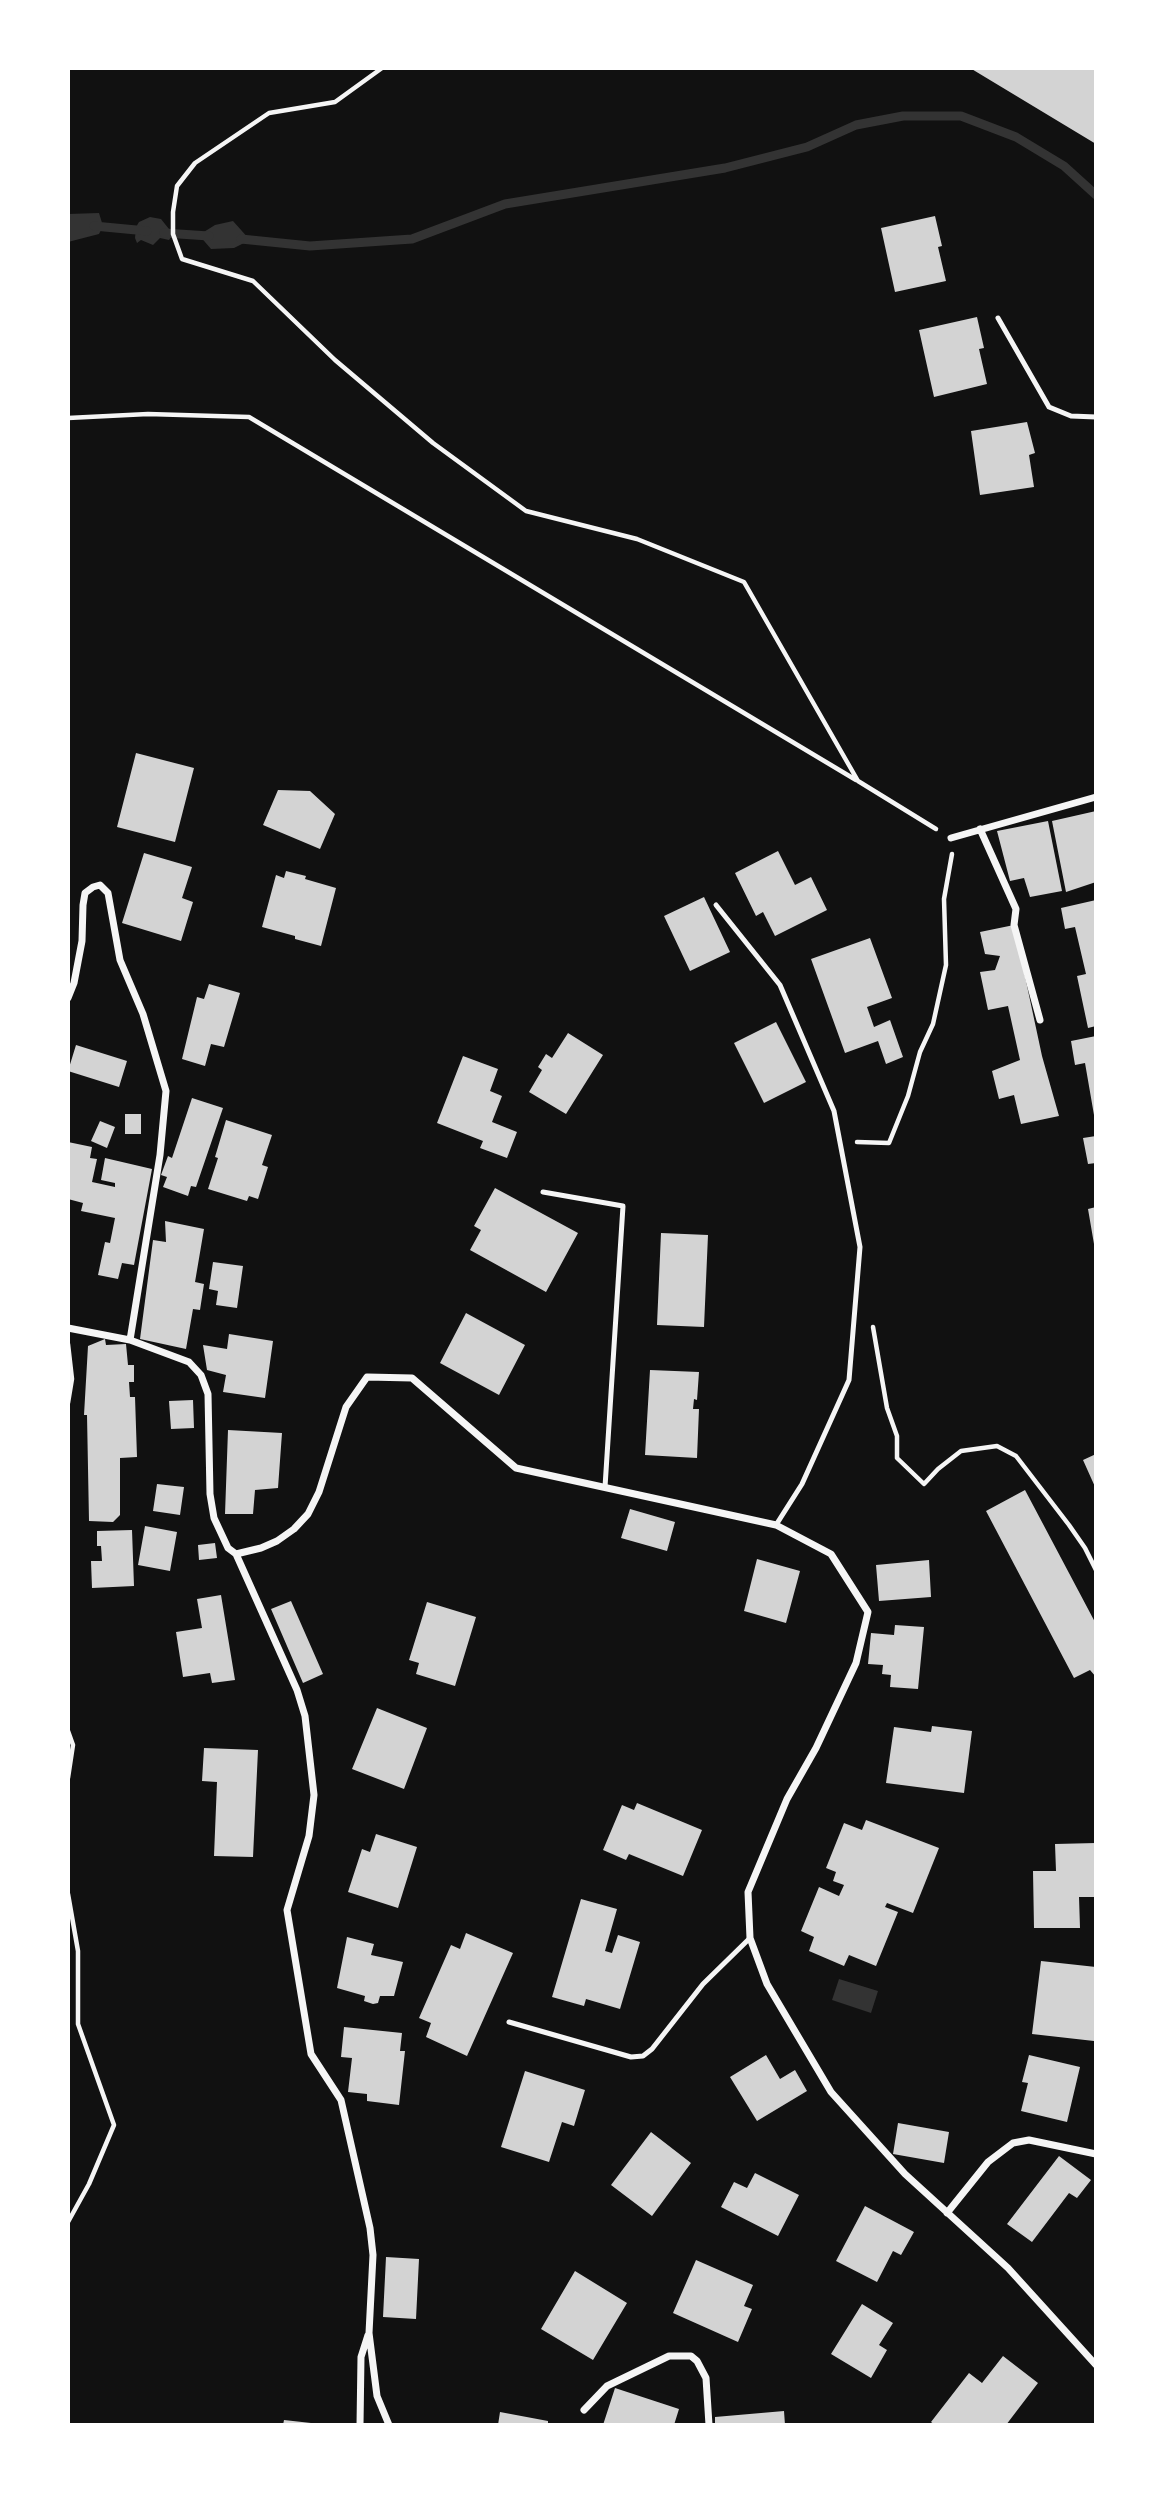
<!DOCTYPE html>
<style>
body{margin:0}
#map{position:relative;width:1164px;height:2493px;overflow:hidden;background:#111;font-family:"Public Sans",sans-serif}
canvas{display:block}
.frame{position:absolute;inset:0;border:70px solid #fff;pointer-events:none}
</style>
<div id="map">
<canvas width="1164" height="2493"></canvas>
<div class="frame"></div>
</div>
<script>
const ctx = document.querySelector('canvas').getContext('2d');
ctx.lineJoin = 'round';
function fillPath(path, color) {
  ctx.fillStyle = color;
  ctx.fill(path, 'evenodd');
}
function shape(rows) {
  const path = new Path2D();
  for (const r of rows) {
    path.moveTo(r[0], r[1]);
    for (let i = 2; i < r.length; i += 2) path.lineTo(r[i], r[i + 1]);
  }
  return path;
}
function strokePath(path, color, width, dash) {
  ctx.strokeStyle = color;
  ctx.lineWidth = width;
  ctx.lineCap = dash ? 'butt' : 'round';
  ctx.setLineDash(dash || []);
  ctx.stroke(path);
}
const water = shape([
 [99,213,103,226,99,234,68,242,68,214],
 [150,217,161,219,173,234,169,240,160,238,153,245,141,240,137,243,135,238,136,227,139,222],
 [233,221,250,240,234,248,211,249,199,235,215,225],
 [839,1979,878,1991,871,2013,832,2000]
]);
const stream = shape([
 [94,226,147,231],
 [164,233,209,236],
 [241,239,310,246,412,239,505,204,725,168,807,147,856,125,903,116,961,116,1016,137,1064,166,1096,195]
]);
const building = shape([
 [970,68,1096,68,1096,144],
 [935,216,942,246,938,247,946,281,895,292,881,228],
 [977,317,984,348,979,349,987,384,934,397,919,330],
 [1027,422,1035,453,1029,455,1034,487,980,495,971,431],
 [136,753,194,768,175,842,117,827],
 [278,790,310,791,335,814,320,849,263,825],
 [1096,811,1096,882,1066,892,1052,821],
 [1048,821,1062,891,1030,897,1024,878,1010,881,997,831],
 [778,851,795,885,811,877,827,910,775,936,763,912,756,916,735,873],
 [144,853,192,867,182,898,193,902,181,941,122,923],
 [286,871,306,876,305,879,336,888,321,946,295,939,295,936,262,927,276,875,284,878],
 [704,897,730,952,690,971,664,916],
 [1096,900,1096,1026,1088,1028,1077,976,1086,974,1075,927,1065,929,1061,908],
 [1014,925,1042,1056,1059,1116,1021,1124,1014,1095,999,1099,992,1071,1020,1060,1008,1006,988,1010,980,972,995,970,1000,956,985,954,980,932],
 [870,938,892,998,867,1007,874,1027,890,1020,903,1057,886,1064,878,1041,845,1053,811,959],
 [209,984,240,993,224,1047,211,1044,205,1066,182,1059,197,997,204,999],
 [776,1022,806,1082,764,1103,734,1043],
 [568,1033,603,1055,566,1114,529,1092,542,1070,538,1067,546,1054,552,1058],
 [1096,1036,1096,1115,1094,1115,1085,1063,1075,1065,1071,1041],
 [76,1045,127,1061,119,1087,68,1071],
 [463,1056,498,1069,490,1091,502,1096,492,1122,517,1132,507,1158,480,1148,483,1141,437,1123],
 [192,1098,223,1108,196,1187,191,1186,188,1196,163,1187,167,1177,161,1175,168,1156,172,1158],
 [125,1114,141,1114,141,1134,125,1134],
 [226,1120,272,1135,262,1165,268,1167,258,1199,249,1196,247,1201,208,1189,218,1158,215,1157],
 [100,1121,115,1127,107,1148,91,1141],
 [1096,1136,1096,1163,1088,1164,1083,1138],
 [68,1142,92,1147,90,1158,97,1159,92,1182,115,1187,115,1183,101,1180,105,1158,152,1169,134,1265,122,1263,118,1279,98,1275,105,1242,110,1243,115,1218,81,1211,83,1203,68,1199],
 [495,1188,578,1233,546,1292,470,1250,481,1230,474,1226],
 [1096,1207,1096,1244,1094,1244,1088,1209],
 [165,1221,204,1229,195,1282,204,1284,200,1310,193,1309,186,1349,140,1339,153,1240,166,1242],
 [661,1233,708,1235,704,1327,657,1325],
 [213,1262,243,1266,237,1308,216,1305,218,1291,209,1289],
 [466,1313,525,1345,499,1395,440,1363],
 [229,1334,273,1341,265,1398,223,1392,226,1375,207,1370,203,1345,227,1349],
 [105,1339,106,1345,126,1344,128,1365,134,1365,134,1382,129,1382,130,1397,135,1397,137,1457,120,1458,120,1515,113,1522,89,1521,87,1415,84,1415,88,1346],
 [650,1370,699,1372,697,1400,694,1399,693,1409,699,1409,697,1458,645,1455],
 [193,1400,194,1428,171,1429,169,1401],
 [228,1430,282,1433,278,1488,255,1490,253,1514,225,1514],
 [1096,1454,1096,1489,1083,1460],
 [157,1484,184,1487,180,1515,153,1511],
 [1025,1490,1096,1624,1096,1677,1090,1670,1074,1678,986,1511],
 [630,1509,675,1522,667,1551,621,1538],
 [145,1526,177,1532,170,1571,138,1565],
 [132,1530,134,1586,92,1588,91,1561,102,1561,101,1546,97,1546,97,1531],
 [215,1543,217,1558,199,1560,198,1545],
 [757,1559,800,1571,786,1623,744,1611],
 [929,1560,931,1597,879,1601,876,1565],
 [221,1595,235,1680,212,1683,210,1673,183,1677,176,1632,202,1628,197,1599],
 [291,1601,323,1674,303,1683,271,1609],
 [427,1602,476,1617,455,1686,416,1674,419,1663,409,1660],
 [895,1625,924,1627,918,1689,890,1687,891,1675,882,1674,883,1665,868,1664,871,1633,894,1635],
 [377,1708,427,1728,404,1789,352,1769],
 [932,1726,972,1731,964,1793,886,1783,894,1727,931,1732],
 [204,1748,258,1750,253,1857,214,1856,217,1782,202,1781],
 [637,1803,702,1830,683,1876,629,1854,626,1860,603,1850,622,1805,634,1810],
 [866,1820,939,1848,913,1913,887,1903,885,1907,898,1912,876,1966,849,1955,844,1966,809,1951,814,1937,801,1931,819,1887,839,1896,844,1885,833,1881,836,1872,826,1868,844,1823,862,1830],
 [376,1834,417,1847,398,1908,348,1892,362,1849,370,1852],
 [1096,1843,1096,1897,1079,1897,1080,1928,1034,1928,1033,1871,1056,1871,1055,1844],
 [581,1899,617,1909,605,1951,612,1953,618,1935,640,1942,620,2009,586,1999,584,2006,552,1997],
 [466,1933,513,1953,467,2056,426,2037,431,2023,419,2018,451,1945,460,1949],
 [347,1937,374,1944,371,1955,403,1962,394,1996,380,1996,378,2003,373,2004,364,2001,365,1996,337,1988],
 [1041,1961,1096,1967,1094,2041,1032,2034],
 [344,2027,402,2033,400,2051,405,2051,399,2105,367,2101,367,2094,348,2092,352,2058,341,2057],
 [766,2055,780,2079,795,2070,807,2091,757,2121,730,2077],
 [1029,2055,1080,2067,1067,2122,1021,2111,1028,2083,1022,2082],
 [525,2071,585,2090,574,2126,562,2122,549,2162,501,2147],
 [898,2123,949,2132,944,2163,893,2154],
 [651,2132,691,2163,652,2216,611,2185],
 [1059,2156,1091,2180,1077,2198,1069,2193,1032,2242,1007,2224],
 [755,2173,799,2195,778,2236,721,2207,734,2182,747,2188],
 [865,2206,914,2232,901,2255,893,2251,877,2282,836,2261],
 [386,2257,419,2259,416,2319,383,2317],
 [696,2260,753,2285,744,2306,752,2309,738,2342,673,2313],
 [575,2271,627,2303,593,2360,541,2329],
 [862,2304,893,2323,879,2345,887,2350,871,2378,831,2354],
 [1003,2356,1038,2383,1006,2425,935,2425,931,2422,969,2373,982,2383],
 [615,2388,679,2409,674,2425,603,2425],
 [784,2411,785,2425,715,2425,715,2417],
 [500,2412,548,2421,548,2425,498,2425],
 [284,2420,311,2423,311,2425,283,2425]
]);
const path = shape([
 [382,68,335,102,269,113,195,163,177,186,173,212,173,234,182,259,253,281,335,360,433,443,526,511,637,539,744,582,858,781,936,829],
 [68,418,148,414,249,417,856,780],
 [857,1142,889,1143,908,1096,920,1052,933,1024,946,965,944,899,952,854],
 [873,1327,887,1408,897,1436,897,1458,924,1484,938,1469,961,1451,997,1446,1016,1456,1069,1525,1085,1548,1096,1570],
 [68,1403,72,1379,68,1344],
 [68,1731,73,1745,68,1778],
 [68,1894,78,1951,78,2024,114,2125,89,2184,68,2222]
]);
const service = shape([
 [998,318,1049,407,1071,416,1096,417],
 [716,905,780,985,834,1111,860,1247,849,1380,802,1484,776,1525],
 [543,1192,623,1206,605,1487],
 [509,2022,631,2057,643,2056,652,2049,703,1984,750,1938]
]);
const minor = shape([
 [980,829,1016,909,1014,925,1040,1020],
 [951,838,1096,797],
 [68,998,74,983,82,941,83,905,85,893,93,887,100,885,108,893,120,960,143,1014,166,1091,160,1155,130,1340],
 [68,1328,130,1340,189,1362,201,1375,208,1394,210,1494,214,1518,228,1548,236,1554,297,1690,305,1716,314,1795,309,1836,287,1910,311,2054,341,2100,370,2228,373,2255,369,2333,377,2396,389,2425],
 [236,1554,261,1548,277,1541,294,1529,308,1514,319,1492,346,1407,367,1377,412,1378,516,1468,776,1525,831,1554,868,1612,856,1663,816,1748,787,1799,748,1892,750,1938,767,1984,831,2092,905,2174,1008,2268,1096,2365],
 [947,2213,988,2162,1013,2143,1029,2140,1096,2154],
 [584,2410,607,2386,669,2356,691,2356,697,2361,706,2378,709,2425],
 [360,2425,361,2357,368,2335]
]);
fillPath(water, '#333');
strokePath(stream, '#333', 9);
fillPath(building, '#d3d3d3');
strokePath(path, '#f5f5f5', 4.5);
strokePath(service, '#f5f5f5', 5);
strokePath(minor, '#f5f5f5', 7);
</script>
